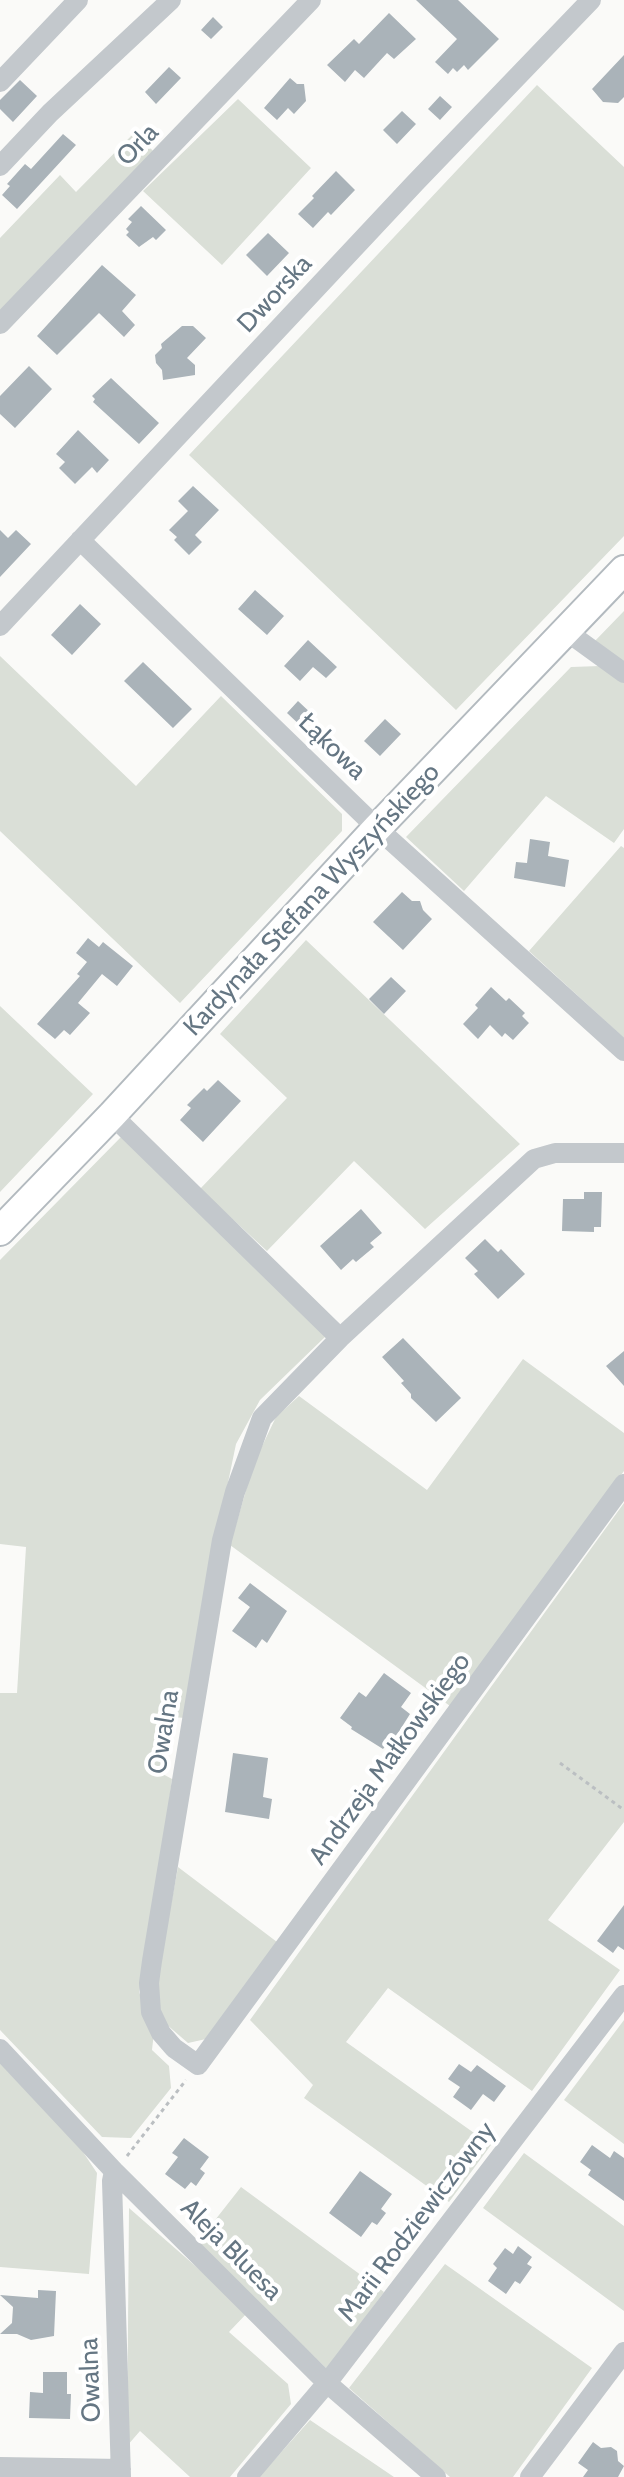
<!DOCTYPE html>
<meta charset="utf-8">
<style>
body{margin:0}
canvas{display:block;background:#fafaf8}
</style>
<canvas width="624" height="2477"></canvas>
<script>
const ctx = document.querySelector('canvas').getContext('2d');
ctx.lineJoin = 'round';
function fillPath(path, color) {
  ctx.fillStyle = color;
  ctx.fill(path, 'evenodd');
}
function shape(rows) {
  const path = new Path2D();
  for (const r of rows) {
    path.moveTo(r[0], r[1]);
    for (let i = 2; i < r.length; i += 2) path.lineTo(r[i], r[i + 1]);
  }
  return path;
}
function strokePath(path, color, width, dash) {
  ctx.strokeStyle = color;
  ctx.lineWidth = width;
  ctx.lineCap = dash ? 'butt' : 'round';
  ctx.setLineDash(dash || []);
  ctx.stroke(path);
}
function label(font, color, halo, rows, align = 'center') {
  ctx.font = font + ' Cabin,sans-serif';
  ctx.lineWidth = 8;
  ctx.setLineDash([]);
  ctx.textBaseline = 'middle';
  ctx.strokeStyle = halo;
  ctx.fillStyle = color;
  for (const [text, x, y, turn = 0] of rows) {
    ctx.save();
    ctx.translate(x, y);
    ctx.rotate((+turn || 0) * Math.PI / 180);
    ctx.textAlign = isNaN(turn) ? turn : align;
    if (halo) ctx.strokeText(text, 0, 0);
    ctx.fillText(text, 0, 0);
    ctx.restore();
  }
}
const green = shape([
 [537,85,624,167,624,536,456,710,189,455],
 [238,99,311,168,222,265,143,191],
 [135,132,154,152,0,312,0,238,60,175,76,192],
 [624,611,624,667,592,644],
 [0,656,136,786,221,696,342,814,342,831,180,1003,0,831],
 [600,666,624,683,624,829,614,843,546,796,464,891,406,837,571,667],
 [621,846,624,848,624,1038,529,951],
 [306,940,520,1144,425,1229,354,1161,267,1251,200,1189,287,1098,220,1034],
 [0,1006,93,1094,0,1192],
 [122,1136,327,1335,260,1400,236,1444,215,1545,186,1718,170,1717,159,1772,172,1779,154,1915,139,1992,154,2032,152,2050,169,2066,171,2088,131,2138,102,2137,0,2030,0,1693,17,1693,26,1547,0,1544,0,1260],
 [523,1359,624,1433,624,1471,450,1706,230,1545,254,1463,276,1417,299,1396,427,1490],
 [624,1503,624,1822,548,1920,620,1970,532,2091,388,1988,346,2042,491,2145,449,2202,304,2098,313,2085,250,2020],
 [178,1867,277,1942,206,2039,188,2043,151,2011],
 [624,2020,624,2144,564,2100],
 [0,2063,79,2146,97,2173,89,2274,0,2267],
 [524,2153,624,2226,624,2311,483,2208],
 [241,2187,384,2292,328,2370,197,2243],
 [129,2208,248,2312,229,2332,288,2384,291,2404,230,2477,190,2477,140,2431,127,2446],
 [445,2264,592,2368,513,2477,450,2477,349,2388],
 [310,2420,394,2477,259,2477]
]);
const building = shape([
 [416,0,458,0,499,39,468,70,464,65,457,72,453,68,448,74,435,62,457,39],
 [389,13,416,39,394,59,387,53,364,78,355,70,345,82,327,65,354,39,359,44],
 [213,17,223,27,211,39,201,30],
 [624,55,624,97,618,103,603,102,592,89],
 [169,67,181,78,156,104,145,92],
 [290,78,297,84,304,84,306,101,294,114,288,108,277,120,264,108],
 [20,80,37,96,13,122,0,109,0,100],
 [440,96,452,107,440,120,428,109],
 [402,111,416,124,397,144,383,130],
 [63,134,76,145,17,209,2,195,10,186,7,184,25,164,31,169],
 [336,171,355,190,331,215,328,212,313,228,298,214,314,198,312,196],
 [141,206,166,230,156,240,153,237,139,247,126,235,129,232,126,229,132,222,128,219],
 [268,233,289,253,267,276,246,255],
 [102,265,136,295,122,311,135,325,124,337,99,313,57,355,37,336],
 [182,326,193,326,206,338,187,358,195,365,195,375,163,380,162,370,156,363,155,355,162,348,161,344],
 [29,366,52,389,15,428,0,414,0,396],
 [111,378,159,423,139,444,93,402,95,399,92,396],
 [78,430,109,460,97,473,92,467,75,484,59,468,65,462,56,454],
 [193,486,219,510,195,535,202,542,189,555,174,540,177,537,169,530,188,511,178,501],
 [0,530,8,538,16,530,31,544,0,577],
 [255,590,284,616,267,635,238,609],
 [80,604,101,624,72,655,51,635],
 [308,640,337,667,326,678,313,667,300,681,284,666],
 [143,662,192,709,173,728,124,681],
 [298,701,314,716,303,728,287,713],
 [385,719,401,734,380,756,364,741],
 [530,839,550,842,548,856,569,860,565,887,514,878,516,862,527,863],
 [402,892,412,901,420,901,423,910,432,919,403,950,373,922],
 [88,938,99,947,103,942,133,966,117,986,102,974,78,1003,90,1013,70,1035,64,1030,55,1039,37,1024,80,976,77,974,87,962,76,953],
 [391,977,406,991,384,1014,369,999],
 [491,987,506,1001,509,998,525,1013,522,1016,529,1023,513,1040,505,1033,502,1037,490,1025,478,1039,463,1024,478,1008,475,1005],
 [218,1080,241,1101,203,1142,180,1120,191,1108,187,1105,204,1088,207,1091],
 [584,1192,602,1192,601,1227,594,1227,594,1232,562,1231,563,1199,584,1199],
 [361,1209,382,1233,370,1243,374,1247,356,1262,353,1259,341,1270,320,1246],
 [485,1239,498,1252,501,1249,525,1274,498,1299,474,1274,478,1271,465,1258],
 [403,1338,461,1398,436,1422,411,1398,411,1394,401,1383,404,1381,382,1357],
 [624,1351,624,1386,606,1366],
 [250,1583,287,1611,267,1643,262,1639,256,1648,232,1631,250,1607,238,1598],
 [384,1673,411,1693,401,1707,410,1714,393,1741,391,1739,383,1749,351,1729,352,1727,340,1718,359,1692,366,1697],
 [233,1753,268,1758,263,1797,272,1799,269,1819,225,1812],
 [624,1905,624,1950,618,1946,613,1953,597,1941],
 [459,2064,471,2072,477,2065,506,2086,494,2102,483,2094,471,2110,453,2097,460,2087,448,2079],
 [184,2138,209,2157,200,2169,205,2173,196,2186,191,2182,185,2189,165,2174,178,2157,172,2153],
 [592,2145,610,2158,614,2151,624,2158,624,2201,588,2175,591,2170,580,2162],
 [360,2171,392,2194,381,2209,386,2213,377,2225,372,2222,361,2237,329,2213],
 [518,2246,532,2257,527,2264,532,2267,520,2284,515,2281,506,2294,488,2281,497,2268,493,2264,505,2248,513,2254],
 [38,2290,56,2291,54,2336,31,2340,17,2334,0,2334,12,2323,13,2307,0,2295,38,2298],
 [43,2372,67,2372,67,2394,71,2394,70,2419,29,2418,30,2392,43,2393],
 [593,2442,601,2448,611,2447,617,2451,618,2461,624,2466,618,2477,583,2477,588,2470,578,2463]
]);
const path = shape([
 [560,1763,624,1810],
 [127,2156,186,2080]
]);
const street = shape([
 [0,82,78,0],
 [0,166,50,113,171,0],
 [0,324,311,0],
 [80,540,377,828,624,1051],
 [0,626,415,183,591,0],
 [566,631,624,673],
 [112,1115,340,1338],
 [624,1153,555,1153,534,1159,340,1338,262,1418,235,1492,222,1540,152,1961,149,1983,151,2012,161,2033,174,2048,198,2065,624,1484],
 [0,2049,114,2171,327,2383,436,2477],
 [114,2171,112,2181,121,2477],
 [0,2467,121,2469],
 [247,2477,327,2383,624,1995],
 [530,2477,624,2352]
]);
const secondary = shape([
 [0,1231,112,1115,377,828,624,570]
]);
const streetNames = [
 ["Orla",138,145,-46],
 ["Dworska",275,294,-47],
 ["Łąkowa",332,747,44],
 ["Kardynała Stefana Wyszyńskiego",312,900,-47],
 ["Owalna",164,1732,-81],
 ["Andrzeja Małkowskiego",390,1759,-54],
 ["Marii Rodziewiczówny",417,2222,-53],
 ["Aleja Bluesa",231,2250,45],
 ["Owalna",91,2380,-92]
];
fillPath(green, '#dadfd7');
fillPath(building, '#aab3b9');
strokePath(secondary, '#b3babf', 32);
strokePath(path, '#bbbfc2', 3, [4, 4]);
strokePath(street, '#c3c8cc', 20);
strokePath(secondary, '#fff', 28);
label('26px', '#657683', '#fff', streetNames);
</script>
